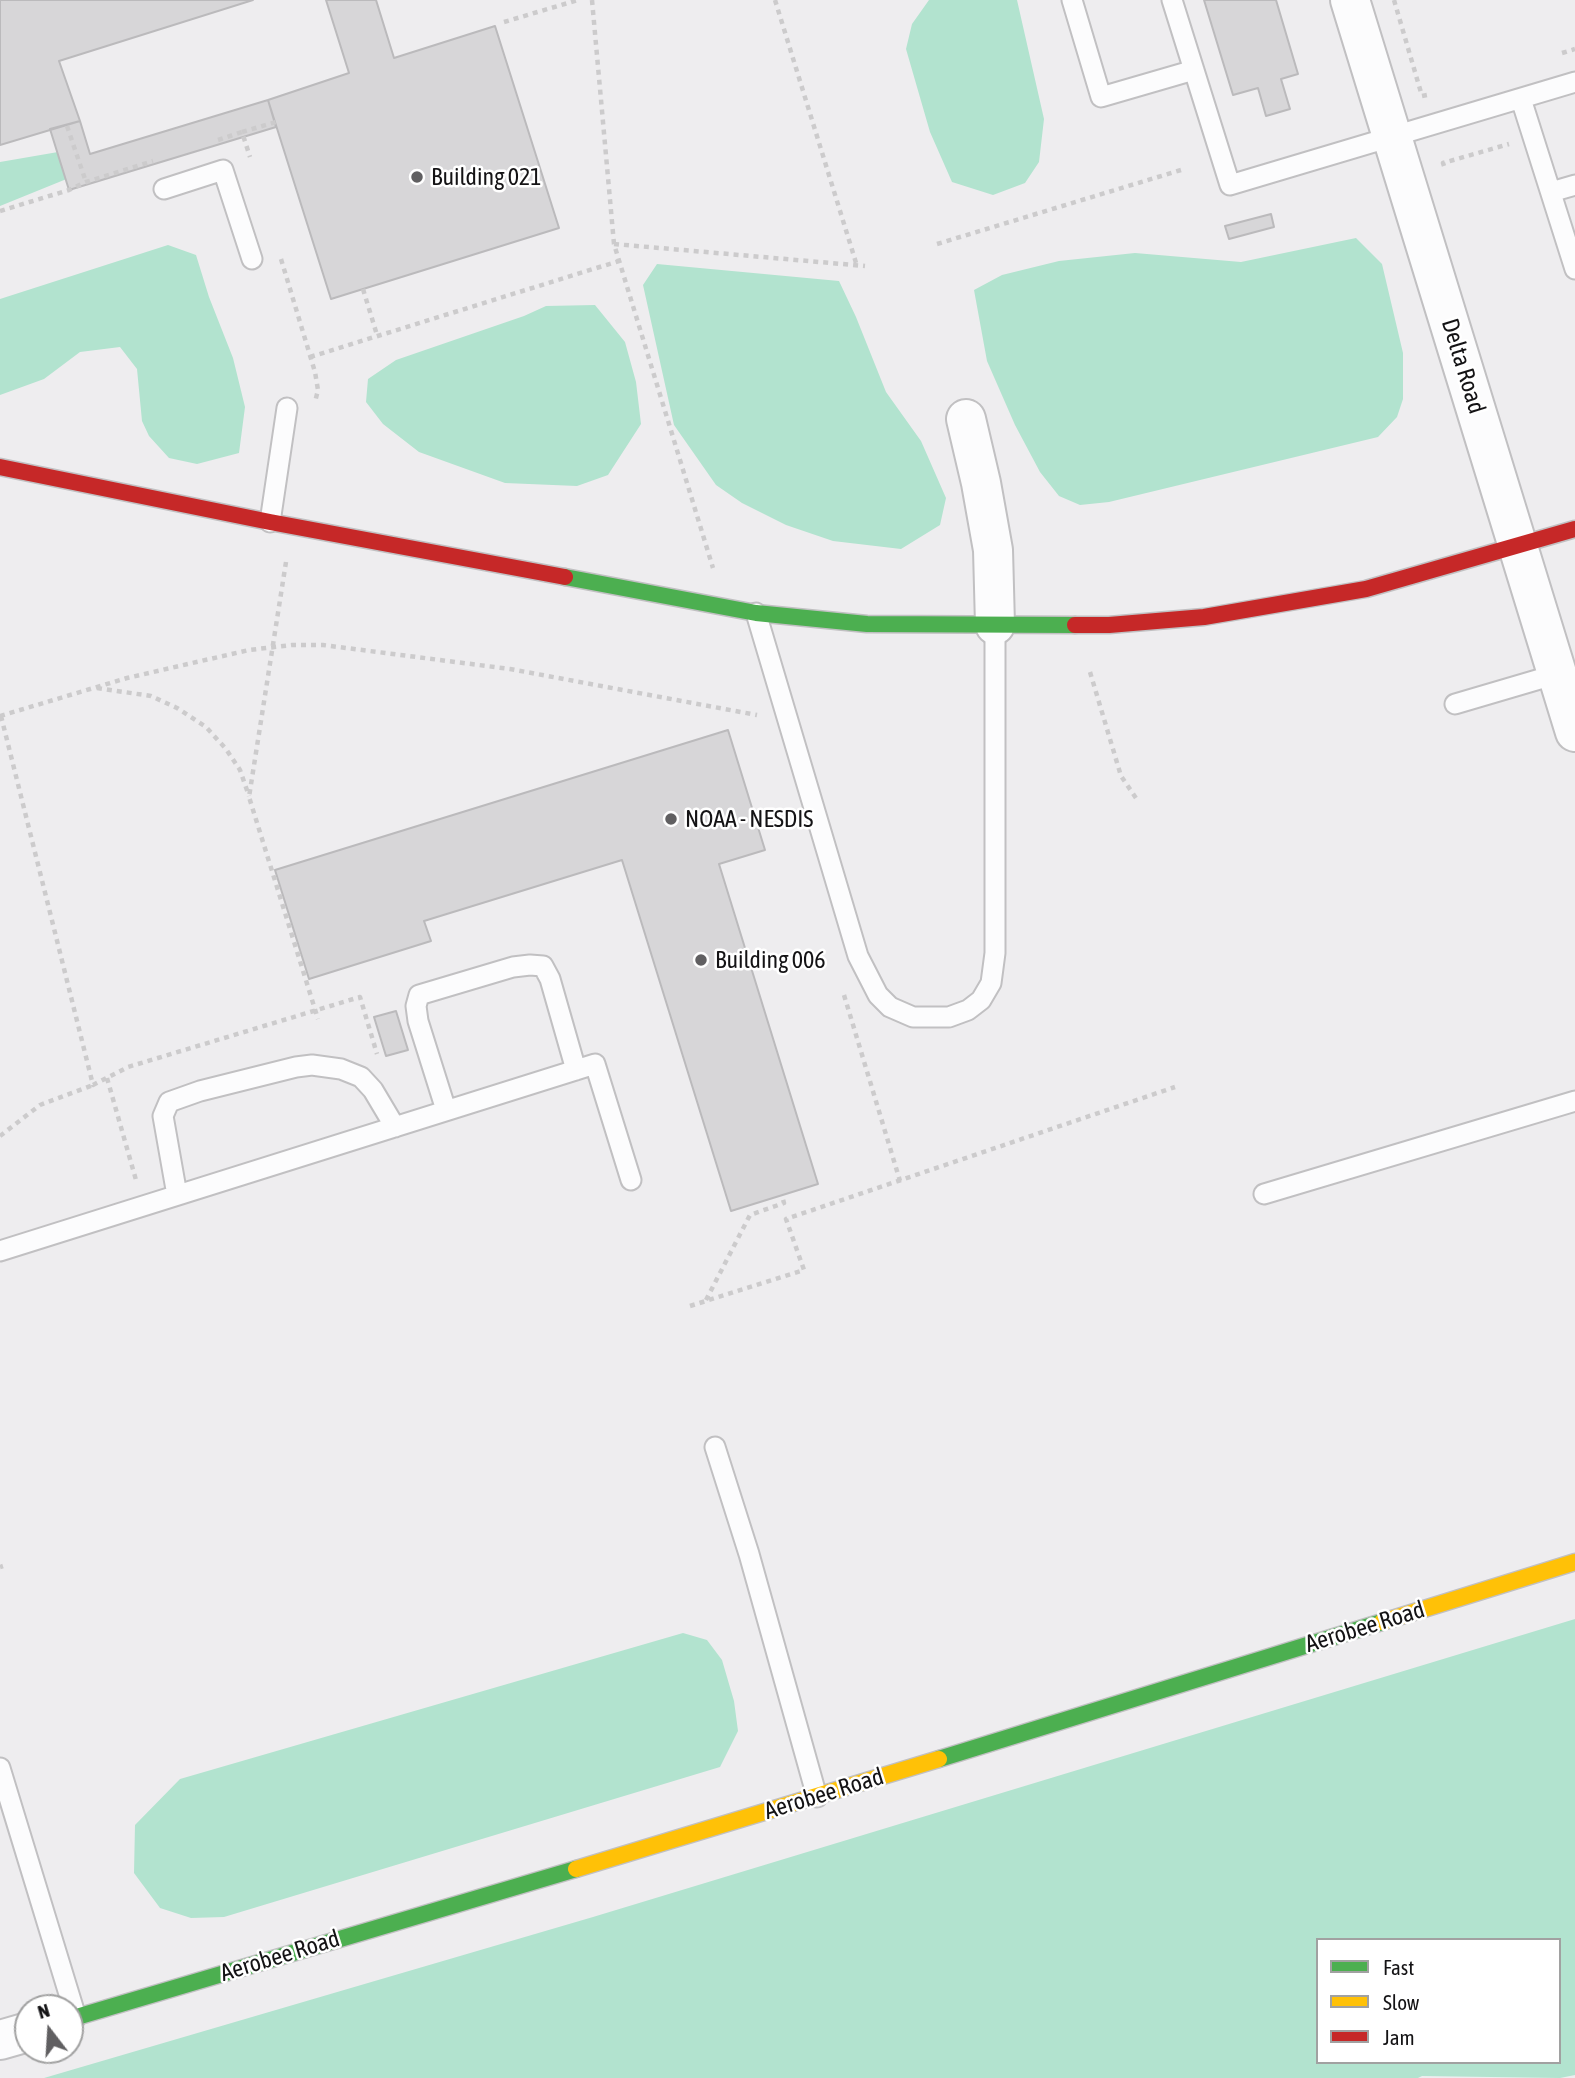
<!DOCTYPE html>
<style>
body{margin:0}
#map{position:relative;width:1575px;height:2078px;overflow:hidden;background:#eeedef;font-family:"Asap Condensed",sans-serif}
canvas{display:block}
.legend{position:absolute;left:1316px;top:1938px;width:245px;height:126px;box-sizing:border-box;background:#fff;border:2px solid #a1a1a1;margin:0;padding:9px 12px;list-style:none;font-size:21px;color:#141315}
.legend li{display:flex;align-items:center;gap:14px;height:35px}
.legend b{width:35px;border:2px solid #a1a1a1}
.north{position:absolute;left:14px;top:1994px;width:70px;height:70px;box-sizing:border-box;background:#fff;border:2px solid #a1a1a1;border-radius:50%;rotate:343deg;font-size:19px;font-weight:700;line-height:28px;text-align:center;color:#141315}
.north::after{content:'';display:block;margin:auto;width:24px;height:32px;background:#605f61;clip-path:polygon(50% 0,100% 100%,50% 72%,0 100%)}
</style>
<div id="map">
<canvas width="1575" height="2078"></canvas>
<ul class="legend">
<li><b style="height:9px;background:#4caf50"></b>Fast</li>
<li><b style="height:9px;background:#ffc107"></b>Slow</li>
<li><b style="height:9px;background:#c62828"></b>Jam</li>
</ul>
<div class="north">N</div>
</div>
<script>
const ctx = document.querySelector('canvas').getContext('2d');
ctx.lineJoin = 'round';
function fillPath(path, color) {
  ctx.fillStyle = color;
  ctx.fill(path, 'evenodd');
}
function shape(rows) {
  const path = new Path2D();
  for (const r of rows) {
    path.moveTo(r[0], r[1]);
    for (let i = 2; i < r.length; i += 2) path.lineTo(r[i], r[i + 1]);
  }
  return path;
}
function strokePath(path, color, width, dash) {
  ctx.strokeStyle = color;
  ctx.lineWidth = width;
  ctx.lineCap = dash ? 'butt' : 'round';
  ctx.setLineDash(dash || []);
  ctx.stroke(path);
}
function label(font, color, halo, rows, align = 'center') {
  ctx.font = font + ' "Asap Condensed",sans-serif';
  ctx.lineWidth = 5;
  ctx.setLineDash([]);
  ctx.textBaseline = 'middle';
  ctx.strokeStyle = halo;
  ctx.fillStyle = color;
  for (const [text, x, y, turn = 0] of rows) {
    ctx.save();
    ctx.translate(x, y);
    ctx.rotate((+turn || 0) * Math.PI / 180);
    ctx.textAlign = isNaN(turn) ? turn : align;
    if (halo) ctx.strokeText(text, 0, 0);
    ctx.fillText(text, 0, 0);
    ctx.restore();
  }
}
const green = shape([
 [929,0,1017,0,1044,119,1039,162,1025,183,993,195,952,182,930,132,906,49,912,24],
 [58,152,69,178,0,206,0,162],
 [1356,238,1382,264,1403,353,1403,399,1397,417,1378,437,1109,502,1080,505,1059,496,1040,472,1015,425,987,361,974,290,1002,275,1059,261,1135,253,1241,262],
 [168,245,196,255,209,297,233,358,245,407,239,453,197,464,169,458,149,436,142,421,137,369,120,347,80,352,44,379,0,395,0,299],
 [657,264,839,281,856,317,886,392,921,441,946,498,940,525,901,549,833,541,786,525,742,503,716,485,674,425,643,285],
 [595,305,625,342,636,382,641,424,608,475,577,486,505,483,419,452,383,424,366,402,368,379,396,360,524,316,546,306],
 [1575,1619,1575,2075,1560,2078,1422,2076,1418,2078,44,2078,593,1917],
 [1318,1940,1559,1940,1559,2062,1318,2062],
 [683,1633,707,1640,722,1660,734,1701,738,1731,720,1767,224,1917,191,1918,160,1908,134,1873,135,1825,180,1779]
]);
const building = shape([
 [0,0,253,0,59,61,80,121,0,145,0,0],
 [326,0,376,0,394,58,495,26,559,228,331,299,268,100,349,73,326,0],
 [1204,0,1276,0,1298,74,1281,79,1290,109,1266,116,1258,88,1233,95,1204,0],
 [268,100,276,127,69,190,50,129,80,121,90,154,268,100],
 [1271,214,1274,227,1229,239,1225,226,1271,214],
 [728,730,765,850,719,864,818,1184,731,1211,622,860,424,921,431,941,309,979,275,870,728,730],
 [396,1011,408,1050,386,1056,374,1017,396,1011]
]);
const path = shape([
 [592,0,614,244,713,568],
 [775,0,857,266],
 [1394,0,1422,96,1427,95],
 [504,22,578,0],
 [1562,53,1575,49],
 [67,126,86,182],
 [242,132,276,122],
 [218,140,242,132,250,157],
 [1444,166,1443,163,1509,144],
 [0,211,69,190,86,182,153,161],
 [614,244,865,266],
 [937,244,1181,170],
 [281,259,315,372,318,390,315,402],
 [363,289,377,335],
 [310,357,619,261],
 [286,562,249,797,318,1019],
 [1090,672,1121,776,1138,801],
 [97,688,151,696,177,708,206,727,226,749,240,770,249,796],
 [0,716,127,678,249,650,292,645,323,645,510,669,757,715],
 [1,716,93,1085,128,1067,360,997,377,1054],
 [844,995,900,1181],
 [107,1078,136,1180],
 [0,1136,40,1105,93,1085],
 [706,1300,750,1215,784,1203,782,1196],
 [690,1306,804,1270,786,1219,1175,1087],
 [0,1567,3,1566]
]);
const lane = shape([
 [1072,0,1101,97,1194,70],
 [1172,0,1230,185,1575,82],
 [1521,99,1575,269],
 [164,189,223,170,252,259],
 [1551,192,1575,185],
 [270,522,287,408],
 [756,613,858,956,878,995,890,1007,913,1017,949,1017,968,1010,981,1000,991,983,995,953,995,625],
 [1455,704,1557,674],
 [446,1110,418,1021,416,1006,419,995,513,967,530,965,543,966,550,979,576,1070],
 [1264,1194,1575,1101],
 [177,1195,163,1116,169,1102,200,1091,296,1067,312,1065,341,1069,361,1077,373,1090,395,1127],
 [0,1251,595,1064,631,1180],
 [715,1447,749,1554,817,1797],
 [0,1768,76,2017]
]);
const street = shape([
 [1350,0,1575,732],
 [966,419,981,483,993,550,995,625],
 [0,2040,28,2032]
]);
const fast = shape([
 [565,577,756,613,867,624,1075,625],
 [939,1759,1382,1622],
 [70,2019,576,1869]
]);
const slow = shape([
 [1382,1622,1575,1562],
 [576,1869,939,1759]
]);
const jam = shape([
 [0,467,270,522,565,577],
 [1075,625,1109,625,1204,617,1366,589,1575,529]
]);
const markers = [
 [417,177,7,"#605f61"],
 [671,819,7,"#605f61"],
 [701,960,7,"#605f61"]
];
const poiNames = [
 ["Building 021",431,177],
 ["NOAA - NESDIS",685,819],
 ["Building 006",715,960]
];
const streetNames = [
 ["Delta Road",1463,366,73],
 ["Aerobee Road",1365,1627,-17],
 ["Aerobee Road",824,1794,-17],
 ["Aerobee Road",280,1956,-17]
];
fillPath(green, '#b2e3cf');
fillPath(building, '#d7d6d8');
strokePath(building, '#bbbabc', 2);
strokePath(lane, '#c1c0c2', 23);
strokePath(street, '#c1c0c2', 42);
strokePath(fast, '#c1c0c2', 19);
strokePath(slow, '#c1c0c2', 19);
strokePath(jam, '#c1c0c2', 19);
strokePath(path, '#cccbcc', 4.5, [5, 5]);
strokePath(lane, '#fcfcfd', 19);
strokePath(street, '#fcfcfd', 38);
strokePath(fast, '#4caf50', 16);
strokePath(slow, '#ffc107', 16);
strokePath(jam, '#c62828', 16);
for (const [x, y, r, color] of markers) {
  const dot = new Path2D();
  dot.arc(x, y, r, 0, 2 * Math.PI);
  ctx.fillStyle = color;
  ctx.fill(dot);
  strokePath(dot, '#fff', 2.5);
}
label('24px', '#141315', '#fff', poiNames, 'left');
label('24px', '#141315', '#fff', streetNames);
</script>
